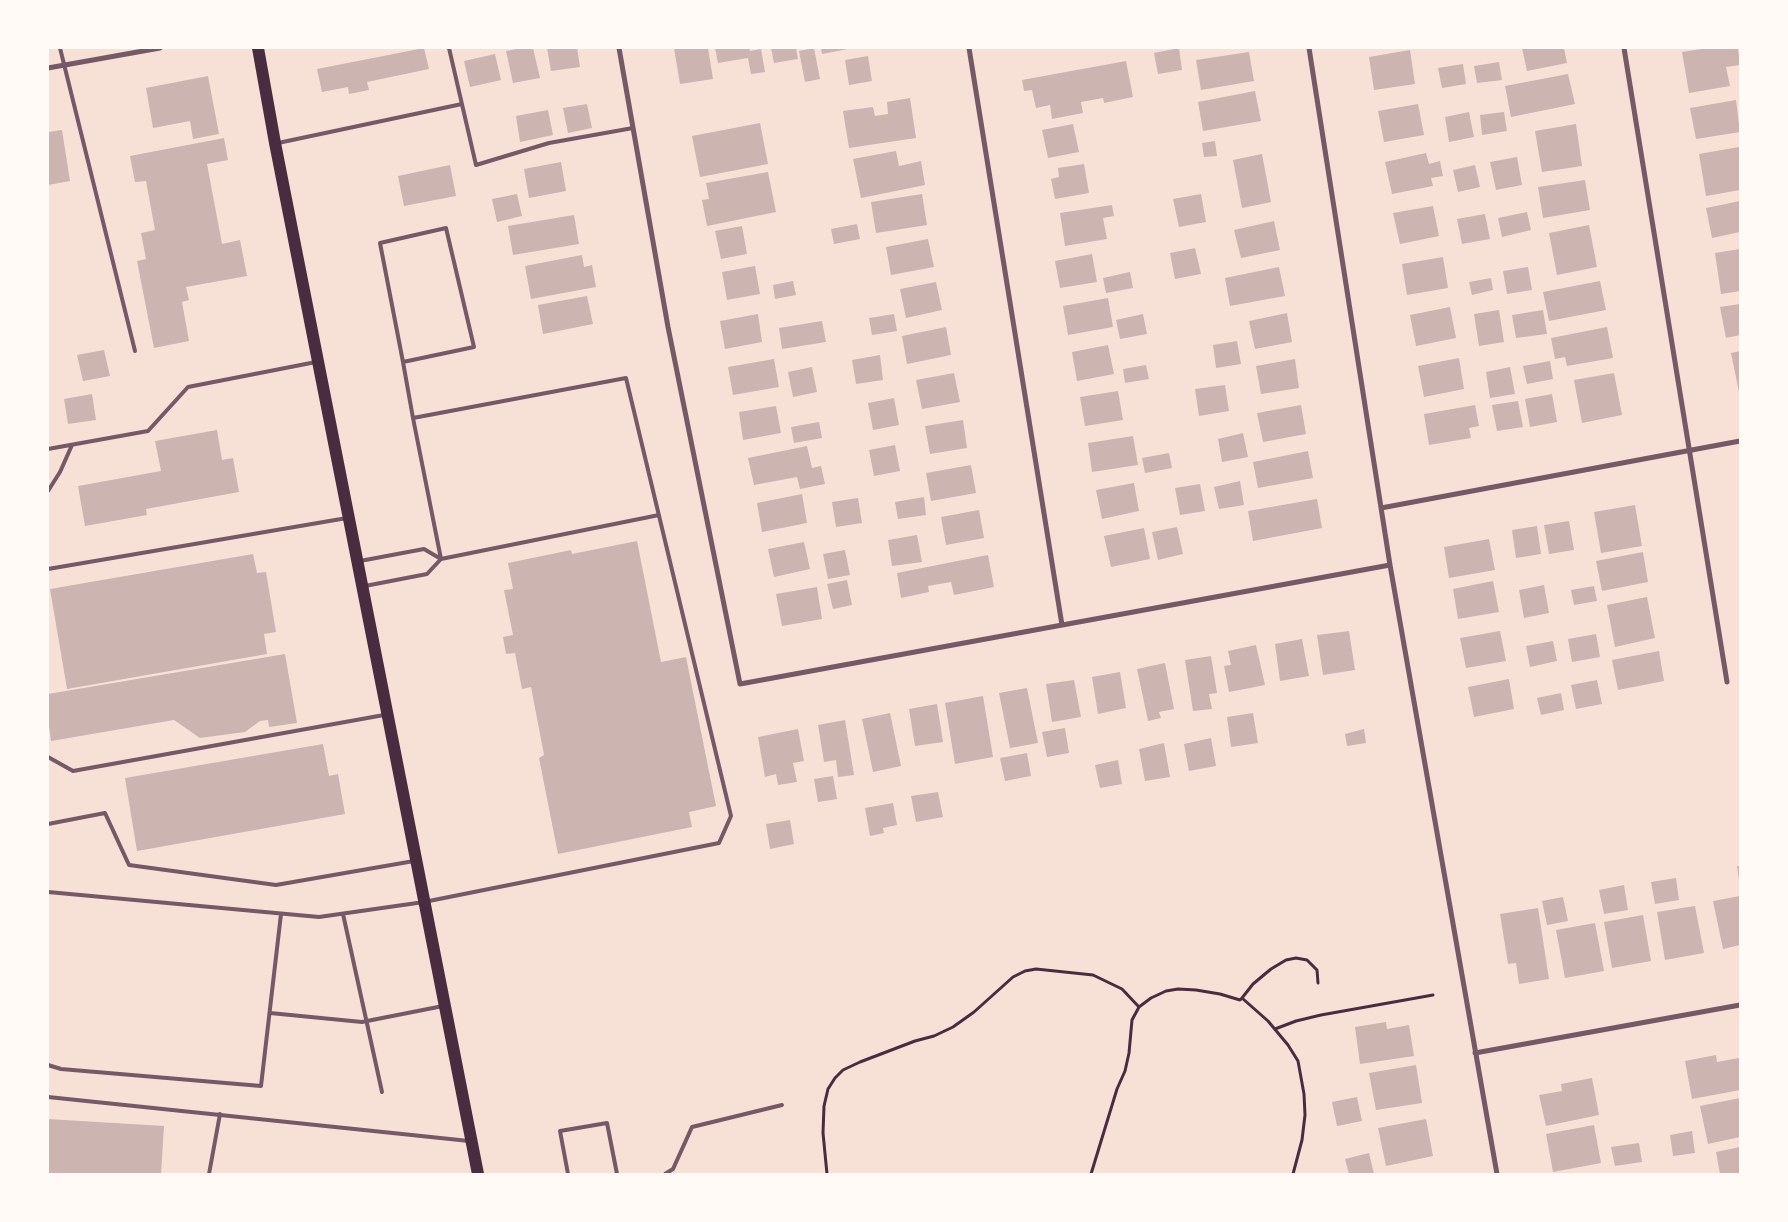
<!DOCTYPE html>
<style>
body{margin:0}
#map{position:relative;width:1788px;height:1222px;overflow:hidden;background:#f7e1d7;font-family:"Roboto Condensed",sans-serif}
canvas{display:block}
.frame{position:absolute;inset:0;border:49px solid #fffaf5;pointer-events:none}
</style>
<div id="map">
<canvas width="1788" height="1222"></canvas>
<div class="frame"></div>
</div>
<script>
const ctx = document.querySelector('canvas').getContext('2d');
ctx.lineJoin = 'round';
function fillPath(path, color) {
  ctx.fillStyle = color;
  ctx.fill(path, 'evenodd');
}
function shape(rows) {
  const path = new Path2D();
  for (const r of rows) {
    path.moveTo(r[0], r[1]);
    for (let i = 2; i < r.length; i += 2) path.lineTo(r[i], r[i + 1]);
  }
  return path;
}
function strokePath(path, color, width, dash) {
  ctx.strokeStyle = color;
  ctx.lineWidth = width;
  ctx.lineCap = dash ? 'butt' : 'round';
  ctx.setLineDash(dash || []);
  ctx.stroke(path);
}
const building = shape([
 [424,48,429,69,367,82,369,90,349,94,348,87,322,92,317,69],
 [522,48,533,48,540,78,513,83,506,51],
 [547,48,577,48,580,67,551,71],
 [674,48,708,48,713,79,680,84],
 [715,48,749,48,750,51,761,49,765,72,751,74,748,58,718,63],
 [771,48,796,48,798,59,774,63],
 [814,48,820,79,805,82,799,51],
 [821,48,848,48,848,49,822,54],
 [1179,48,1182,70,1158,74,1154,53],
 [1522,48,1564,48,1567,63,1527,71],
 [1708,48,1738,48,1740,65,1726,67,1730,86,1689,93,1682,52],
 [1410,50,1415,84,1374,90,1369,57],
 [1249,52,1254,81,1201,90,1196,60],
 [495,54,501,80,470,87,464,61],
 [868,56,872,81,849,85,845,60],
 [1126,61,1133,97,1104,103,1103,98,1081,102,1083,113,1052,119,1050,105,1036,108,1032,90,1024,91,1022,80],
 [1499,62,1502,80,1477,83,1474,66],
 [1463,64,1466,84,1442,88,1438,68],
 [1568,74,1575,104,1511,117,1505,86],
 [208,76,219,134,193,139,190,121,153,128,146,88],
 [1255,91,1261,121,1203,131,1198,102],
 [910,98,916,138,849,148,843,111,873,107,875,116,888,114,887,102],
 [1736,100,1740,132,1696,139,1690,108],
 [587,104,592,128,568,133,563,108],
 [1418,104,1424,135,1384,142,1378,111],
 [548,110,553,135,520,142,516,116],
 [1469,112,1474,137,1449,142,1445,117],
 [1504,112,1507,131,1482,135,1480,115],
 [760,123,768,164,700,177,692,136],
 [1073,124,1079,152,1048,158,1042,130],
 [1576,124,1582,166,1542,172,1535,131],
 [62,130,70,181,48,185,48,132],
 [224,138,228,160,207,164,222,244,240,240,247,276,186,287,189,300,182,302,189,341,154,348,137,261,146,259,141,233,155,230,146,181,135,182,130,156],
 [1215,141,1217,156,1204,157,1202,143],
 [1739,147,1740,158,1740,190,1706,196,1699,154],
 [896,151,899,166,921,161,925,185,861,198,853,159],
 [1426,153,1429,164,1440,161,1443,176,1431,178,1433,186,1392,194,1385,162],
 [1262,154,1271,202,1242,208,1233,160],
 [1517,157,1522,185,1496,190,1490,162],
 [561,162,566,191,529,198,524,169],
 [1084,164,1089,193,1055,199,1051,179,1059,177,1058,168],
 [450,165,456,196,404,206,398,176],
 [1475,165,1480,187,1458,192,1453,170],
 [768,172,776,212,707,226,702,200,709,199,706,183],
 [1585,180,1590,210,1543,218,1538,187],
 [517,194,522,216,497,222,492,199],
 [922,194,927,225,876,233,871,202],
 [1201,194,1206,222,1179,227,1173,199],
 [1740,201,1740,232,1712,238,1706,208],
 [1112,205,1114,216,1103,218,1107,239,1065,246,1060,213],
 [1433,206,1439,236,1400,244,1393,213],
 [1527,212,1531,230,1502,237,1498,218],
 [1485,214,1490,239,1462,244,1457,219],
 [574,215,579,244,513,255,508,226],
 [1274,221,1280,250,1241,258,1234,230],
 [857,224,860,239,834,244,831,229],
 [1589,225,1597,267,1557,275,1549,233],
 [742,226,747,254,721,259,715,231],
 [928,239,934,267,891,275,886,247],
 [1195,248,1201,274,1175,279,1170,253],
 [1740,249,1740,291,1721,294,1715,253],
 [1092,254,1097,282,1060,288,1055,261],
 [582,255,584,267,592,265,596,287,531,299,525,266],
 [1443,257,1448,288,1407,295,1402,264],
 [755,266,760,294,727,300,722,272],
 [1279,267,1285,296,1230,306,1225,278],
 [1528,267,1532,290,1507,294,1503,271],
 [1130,272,1133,288,1106,293,1103,278],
 [1491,278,1493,290,1472,295,1469,282],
 [793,281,796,295,775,299,773,285],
 [1600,281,1606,310,1549,321,1543,292],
 [936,282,942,310,906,318,900,289],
 [587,296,593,324,543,334,538,305],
 [1108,298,1113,327,1068,335,1063,306],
 [1740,304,1740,335,1726,338,1720,307],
 [1450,307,1456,338,1416,346,1410,315],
 [1499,310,1504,342,1479,346,1474,314],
 [1543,310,1547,334,1516,338,1512,315],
 [1287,313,1292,342,1255,349,1249,321],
 [758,314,762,342,725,349,720,321],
 [894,314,897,331,872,335,869,318],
 [1143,314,1147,334,1120,339,1116,320],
 [822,321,826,342,782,349,779,328],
 [946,327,951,355,907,364,902,336],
 [1607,327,1613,358,1567,366,1565,357,1555,359,1551,338],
 [1237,341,1241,364,1216,368,1213,345],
 [1108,345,1114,374,1077,381,1072,352],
 [104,350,110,376,83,381,77,355],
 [1740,351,1740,392,1739,392,1731,353],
 [880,355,883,380,856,384,852,360],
 [1459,358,1464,389,1424,397,1418,366],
 [774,359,779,387,733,395,728,367],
 [1295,359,1299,388,1261,394,1256,366],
 [1550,361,1553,379,1527,384,1523,366],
 [1146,365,1149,379,1125,383,1123,369],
 [812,367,817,392,793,397,788,372],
 [1510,367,1515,394,1490,398,1486,372],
 [954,373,960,402,922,409,916,380],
 [1614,373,1622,415,1582,423,1574,380],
 [1225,385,1229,411,1199,416,1195,389],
 [1118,391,1123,420,1085,426,1080,397],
 [92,394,96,420,68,424,64,399],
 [1552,394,1557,422,1530,427,1525,399],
 [894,398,899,425,873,430,868,403],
 [1518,401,1523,427,1497,431,1492,405],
 [1301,405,1306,434,1263,442,1257,413],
 [1475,405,1479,426,1469,428,1471,438,1429,445,1424,414],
 [776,406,781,433,743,440,739,412],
 [963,420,967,448,930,454,925,426],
 [819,422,822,438,794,443,791,427],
 [217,430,222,460,233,458,239,492,146,509,147,515,85,526,78,486,161,471,155,441],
 [1243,433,1248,457,1222,462,1218,439],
 [1133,436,1138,465,1092,472,1088,443],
 [895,445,900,471,874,476,869,450],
 [807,446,812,468,821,466,825,484,800,489,797,477,754,485,748,458],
 [1308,451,1313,478,1258,488,1253,462],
 [1169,453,1172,468,1145,473,1142,458],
 [971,465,976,493,931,501,926,473],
 [1240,481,1244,505,1219,509,1214,487],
 [1134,483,1139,511,1102,519,1096,490],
 [1200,484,1205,511,1180,515,1175,488],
 [802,494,807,523,762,532,757,503],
 [924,497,926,515,898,519,895,502],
 [858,498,862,523,836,527,832,502],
 [1317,499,1322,528,1253,541,1248,511],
 [1635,505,1642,546,1601,553,1594,512],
 [979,510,984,538,946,545,941,517],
 [1569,521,1574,550,1549,554,1544,525],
 [1537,526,1541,554,1516,558,1512,530],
 [1177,527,1183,554,1158,560,1152,532],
 [1144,528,1150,559,1111,567,1104,536],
 [917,535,922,562,892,566,888,540],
 [1489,539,1495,570,1449,578,1444,547],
 [637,541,661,662,686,657,716,806,689,812,692,827,558,854,539,758,544,755,531,687,522,689,515,653,506,654,503,637,513,635,504,590,513,589,508,563,571,550,572,554],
 [804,542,810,569,774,577,768,549],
 [845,550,850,575,828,579,823,554],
 [1643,552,1648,582,1602,591,1596,561],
 [253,554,257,573,266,572,276,632,264,634,267,654,67,689,50,589],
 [988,555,994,587,954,595,951,582,928,586,929,592,901,598,897,573],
 [847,580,852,605,833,609,827,584],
 [1493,581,1499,612,1458,619,1453,589],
 [1544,585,1549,613,1524,618,1519,590],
 [1594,586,1597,601,1574,605,1571,590],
 [817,587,822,619,782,626,776,594],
 [1647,597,1655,638,1615,647,1607,605],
 [1349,631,1355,670,1323,675,1317,635],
 [1500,631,1506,661,1466,668,1460,638],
 [1596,634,1600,657,1572,662,1568,639],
 [1302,639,1309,676,1280,681,1275,644],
 [1553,641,1557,661,1530,667,1526,646],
 [1256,645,1265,685,1229,692,1224,666,1231,665,1228,651],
 [1659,651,1664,681,1618,690,1612,660],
 [285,654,297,723,269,727,268,720,260,721,245,732,200,738,174,720,51,741,48,718,48,694],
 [1211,656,1217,693,1209,694,1212,709,1193,711,1185,660],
 [1165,663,1174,709,1159,712,1161,718,1148,721,1137,669],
 [1120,672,1126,708,1098,714,1092,677],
 [1509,679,1514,709,1474,717,1468,687],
 [1074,680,1081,717,1052,722,1046,684],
 [1597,680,1602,704,1576,709,1571,685],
 [1027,688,1038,743,1010,748,999,693],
 [1561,693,1564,710,1541,715,1537,698],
 [983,696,993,757,955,764,945,703],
 [937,704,943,742,915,746,909,709],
 [890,713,901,766,873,772,862,719],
 [1253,713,1258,743,1231,747,1227,717],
 [845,720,854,775,838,777,836,760,824,762,818,725],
 [1065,728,1069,753,1047,757,1042,732],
 [798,729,804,761,793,763,797,782,778,785,776,774,765,777,758,737],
 [1364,729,1366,743,1347,746,1345,734],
 [1211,738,1216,766,1189,771,1184,744],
 [1164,743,1170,777,1145,781,1139,749],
 [323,744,329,776,338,774,345,814,137,851,125,778],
 [1027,753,1031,776,1005,781,1000,758],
 [1118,760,1122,784,1100,788,1095,765],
 [833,776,837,799,818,802,814,779],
 [938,792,943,817,916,822,911,796],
 [893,803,897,825,883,828,884,833,870,836,865,808],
 [790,820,794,844,770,849,766,824],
 [1737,866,1740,866,1740,880,1739,880],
 [1676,878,1679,900,1655,904,1651,882],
 [1624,885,1628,910,1604,914,1599,890],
 [1740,896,1740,945,1723,949,1713,901],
 [1563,897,1568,921,1547,925,1542,901],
 [1695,906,1704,953,1665,960,1657,912],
 [1538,908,1549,979,1519,984,1516,963,1508,964,1500,914],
 [1643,915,1651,961,1612,968,1604,922],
 [1595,923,1604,971,1565,978,1556,930],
 [1386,1022,1387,1029,1409,1025,1414,1056,1360,1064,1355,1027],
 [1716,1055,1717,1062,1739,1058,1740,1090,1692,1099,1685,1061],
 [1416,1065,1422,1103,1376,1110,1369,1073],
 [1592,1078,1599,1115,1546,1126,1539,1095,1562,1091,1561,1084],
 [1357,1097,1362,1121,1337,1126,1332,1102],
 [1740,1098,1740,1137,1708,1144,1700,1106],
 [48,1119,164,1126,161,1174,48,1174],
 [1426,1119,1433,1156,1386,1166,1378,1128],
 [1594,1125,1601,1163,1553,1172,1546,1134],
 [1692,1131,1695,1153,1673,1156,1670,1135],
 [1639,1143,1642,1162,1615,1166,1611,1147],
 [1740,1147,1740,1174,1720,1174,1716,1152],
 [1369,1153,1374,1174,1349,1174,1345,1159]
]);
const path = shape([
 [1242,998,1253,984,1271,969,1286,960,1296,958,1307,960,1317,970,1318,983],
 [1275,1029,1296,1021,1321,1015,1433,995],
 [827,1174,823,1133,824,1106,828,1089,835,1078,843,1070,860,1062,915,1041,934,1036,953,1027,974,1012,1013,977,1025,971,1036,969,1093,975,1122,989,1139,1007],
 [1091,1174,1117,1089,1125,1071,1129,1053,1132,1020,1139,1007,1151,998,1166,991,1178,989,1196,990,1220,994,1240,1000,1242,998,1268,1021,1288,1045,1298,1061,1304,1094,1305,1115,1302,1140,1293,1174]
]);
const service = shape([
 [60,48,135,351],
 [449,48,476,165,549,143,633,128],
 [278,143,462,104],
 [403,362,474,347,446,228,380,243,403,362,413,418,441,559],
 [48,449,148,431,188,387,316,362],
 [48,491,60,472,72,445],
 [360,561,424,549,441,559],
 [48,569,347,518],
 [365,586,427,574,441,559,659,515],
 [48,757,73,771,384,715],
 [48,824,105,813,129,865,276,885,414,861],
 [48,892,319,917,424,902,719,843,731,816,626,378,413,418],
 [343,914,382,1092],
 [270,1013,362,1022,443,1006],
 [48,1065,61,1069,261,1086,281,914],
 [48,1097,469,1141],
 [209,1174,220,1114],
 [568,1174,560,1131,607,1123,617,1174],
 [665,1174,673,1169,692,1127,782,1105]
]);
const minor = shape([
 [619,48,668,327,740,684,1390,565],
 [969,48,1062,625],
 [1309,48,1390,565,1497,1174],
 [1624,48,1727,682],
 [48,68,160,48],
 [1381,508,1740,441],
 [1475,1053,1740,1005]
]);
const primary = shape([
 [258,48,275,143,478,1174]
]);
fillPath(building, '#ccb4b1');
strokePath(path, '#4a2c40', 3);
strokePath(service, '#755966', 4);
strokePath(minor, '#755966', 5);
strokePath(primary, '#4a2c40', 12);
</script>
